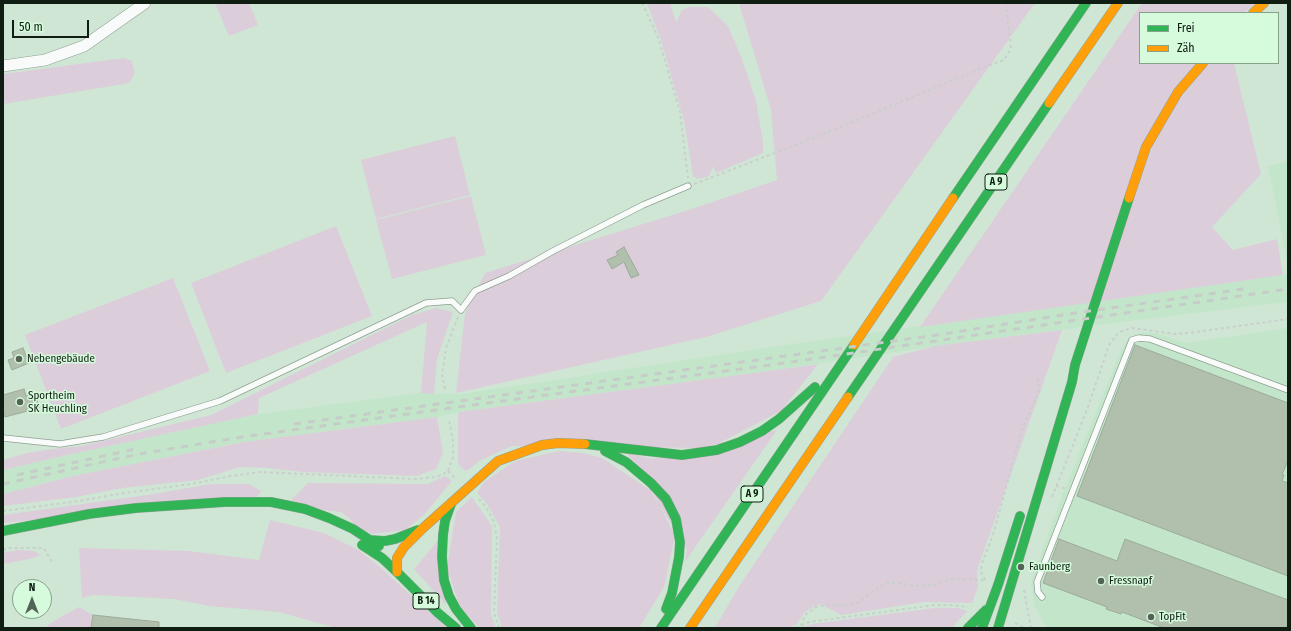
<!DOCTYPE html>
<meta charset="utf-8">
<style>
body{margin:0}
#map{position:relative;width:1291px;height:631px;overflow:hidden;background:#d0e6d5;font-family:"Fira Sans Condensed",sans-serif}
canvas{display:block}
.frame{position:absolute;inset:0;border:4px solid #0f1d12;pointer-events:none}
.legend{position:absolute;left:1139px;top:12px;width:140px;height:52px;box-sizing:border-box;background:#d5fbdc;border:1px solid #86a28b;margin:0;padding:5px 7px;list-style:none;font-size:12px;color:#0f1d12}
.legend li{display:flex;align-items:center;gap:8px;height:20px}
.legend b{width:20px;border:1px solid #86a28b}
.north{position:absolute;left:12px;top:579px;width:40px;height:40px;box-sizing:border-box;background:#d5fbdc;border:1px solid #86a28b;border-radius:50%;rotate:0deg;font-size:11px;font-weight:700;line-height:16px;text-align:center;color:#0f1d12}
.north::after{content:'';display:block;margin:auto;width:14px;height:18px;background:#536356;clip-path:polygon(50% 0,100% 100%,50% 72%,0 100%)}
.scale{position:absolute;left:12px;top:20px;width:77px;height:18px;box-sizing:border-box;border:2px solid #0f1d12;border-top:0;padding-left:5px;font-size:12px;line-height:14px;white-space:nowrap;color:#0f1d12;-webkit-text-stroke:3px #d5fbdc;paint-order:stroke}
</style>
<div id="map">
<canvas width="1291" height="631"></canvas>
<div class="frame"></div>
<ul class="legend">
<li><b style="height:5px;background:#30b455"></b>Frei</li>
<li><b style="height:5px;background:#ff9f0a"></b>Zäh</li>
</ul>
<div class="north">N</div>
<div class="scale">50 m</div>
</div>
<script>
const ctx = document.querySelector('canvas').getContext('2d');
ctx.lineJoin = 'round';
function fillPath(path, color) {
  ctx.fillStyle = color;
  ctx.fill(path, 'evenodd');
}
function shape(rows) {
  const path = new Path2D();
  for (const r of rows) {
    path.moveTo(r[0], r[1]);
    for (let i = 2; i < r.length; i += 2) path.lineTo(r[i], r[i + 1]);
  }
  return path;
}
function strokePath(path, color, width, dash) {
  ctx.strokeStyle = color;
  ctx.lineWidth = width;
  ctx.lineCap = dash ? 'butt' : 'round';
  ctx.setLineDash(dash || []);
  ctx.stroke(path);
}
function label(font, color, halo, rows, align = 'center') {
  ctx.font = font + ' "Fira Sans Condensed",sans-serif';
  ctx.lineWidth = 3;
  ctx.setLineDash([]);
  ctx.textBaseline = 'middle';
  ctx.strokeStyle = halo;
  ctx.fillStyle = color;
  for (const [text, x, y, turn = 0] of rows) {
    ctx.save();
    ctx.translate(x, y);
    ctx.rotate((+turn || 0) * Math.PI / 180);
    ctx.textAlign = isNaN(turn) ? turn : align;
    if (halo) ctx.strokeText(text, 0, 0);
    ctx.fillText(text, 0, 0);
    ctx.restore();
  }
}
const built = shape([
 [1288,161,1288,266,1268,166],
 [1288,274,1288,302,1129,321,935,346,776,370,459,412,437,417,244,442,73,476,3,494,3,470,67,455,258,414,421,393,460,394,785,345],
 [1288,328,1288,628,1047,628,1034,606,1031,584,1033,575,1063,493,1122,348,1129,337,1136,334,1146,332,1160,334,1185,343]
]);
const green = shape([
 [215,3,249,3,258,25,229,36],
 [647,3,670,3,676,22,682,10,689,7,708,7,728,26,742,59,756,101,763,142,763,153,716,173,713,166,709,176,697,179,693,176,684,120,660,37],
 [739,3,1035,3,821,301,706,337,456,393,465,313,485,273,695,208,777,180,771,110],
 [1142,3,1256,3,1244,13,1140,13,1140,63,1234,63,1261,174,1212,227,1233,250,1277,239,1283,275,920,327],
 [124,58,132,61,135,73,129,83,3,104,3,74],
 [455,136,470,195,376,219,361,160],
 [471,196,486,255,392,279,376,220],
 [336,226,372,316,226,373,191,283],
 [173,278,210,371,61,429,25,335],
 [436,308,453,312,437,359,434,394,421,393,427,322,259,398,258,414,67,455,3,470,3,460,27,453,53,449,82,446,211,415,412,315],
 [1062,330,977,570,978,587,972,603,924,602,841,615,820,604,813,607,805,612,796,625,789,628,715,628,738,588,893,357,935,346],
 [818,364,781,411,710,448,512,446,479,461,467,471,463,469,458,464,458,418,459,412,776,370],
 [437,417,443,453,436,469,417,476,303,472,267,468,240,467,198,480,122,488,76,497,3,506,3,494,73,476,244,442],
 [777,430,685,562,687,549,627,453,652,459],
 [559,451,584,453,602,458,653,492,675,536,664,587,639,628,502,628,497,613,500,527,487,504,477,493,484,482,515,461],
 [445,476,452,481,424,515,405,530,372,534,355,525,349,518,341,512,324,510,291,500,308,483,428,484],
 [211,484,249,484,261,491,257,497,3,523,3,515,147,495],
 [472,497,492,526,491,614,496,628,479,628,459,605,447,567,456,512],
 [270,520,324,533,357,549,380,567,447,628,336,628,279,612,209,606,174,599,94,595,82,598,79,548,189,551,259,560],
 [441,537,446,605,414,569],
 [17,550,34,551,41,555,34,558,3,564,3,553],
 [79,607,93,615,91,628,45,628,52,622],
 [934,608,958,608,967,611,952,628,801,628,812,624]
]);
const building = shape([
 [624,247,639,275,631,278,624,262,612,269,607,260,618,255,616,252,624,247],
 [1135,345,1288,403,1288,460,1282,475,1284,475,1282,481,1288,483,1288,576,1077,496,1135,345],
 [23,348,29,363,12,370,8,360,14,358,12,352,23,348],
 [24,389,26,396,35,393,39,408,5,417,3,410,3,395,24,389],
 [1059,539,1117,561,1125,539,1288,600,1288,628,1164,628,1122,612,1121,614,1106,609,1107,607,1043,583,1059,539],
 [93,615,159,622,159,628,91,628,93,615]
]);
const path = shape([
 [642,3,658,37,680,112,688,178],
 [694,184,819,136,992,64,1004,60,1011,48,1006,3],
 [445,389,442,375,446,348,458,317],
 [448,471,456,479],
 [1056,486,1067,489],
 [1052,497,1087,410,1109,345,1119,332,1132,328,1175,334,1189,333,1288,319],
 [479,499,486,507,494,522,497,539,494,613,499,628],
 [3,511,79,501,124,493,191,484,231,476,260,472,416,479,434,477,442,475,448,471,453,457,453,442,449,419],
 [3,550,9,548,44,548,52,562],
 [985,580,981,572,982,563,993,535,1022,429,1040,390,1037,377],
 [1024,590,1031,628],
 [1015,623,1025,628],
 [801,626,805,615,816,607,826,605,848,605,857,603,879,587,886,583,898,583,916,586,934,585,950,579,971,579,987,581],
 [796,628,809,622,935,605,952,605,968,607]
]);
const lane = shape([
 [3,438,60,444,103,437,220,401,426,303,452,301,461,310,475,291,509,276,553,251,643,205,688,186],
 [1042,597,1038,592,1037,582,1132,340,1139,338,1150,339,1288,390]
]);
const street = shape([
 [3,66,45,60,84,46,145,3]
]);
const fast = shape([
 [953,198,1086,3],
 [848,397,1049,103],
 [585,444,682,455,717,450,740,442,762,431,779,419,815,387],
 [605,451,626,462,651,483,666,499,676,519,680,542,679,557,672,593,666,609],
 [451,504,445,521,443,535,442,557,444,580,449,596,456,609,471,628],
 [3,531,89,514,136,508,225,502,271,502,305,509,329,518,353,529,379,546],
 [370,540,385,541,395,539,418,530],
 [362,545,382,558,397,572],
 [397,572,438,613,456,628],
 [661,628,854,345],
 [968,628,986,610],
 [982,628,998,585,1020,516],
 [998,628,1072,382,1075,365,1129,198]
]);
const slow = shape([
 [1253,13,1264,3],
 [1049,103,1118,3],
 [1129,198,1146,147,1178,92,1203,63],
 [854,345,953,198],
 [397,572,397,558,404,547,422,529,498,461,542,445,558,443,585,444],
 [690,628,848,397]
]);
const rail = shape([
 [294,424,937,335,1069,314,1250,288],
 [17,475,140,448],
 [3,484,139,454,242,437,458,407,792,362,1288,289]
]);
const markers = [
 [19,359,4,"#536356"],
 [20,402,4,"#536356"],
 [1021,567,4,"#536356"],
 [1101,581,4,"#536356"],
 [1151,617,4,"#536356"]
];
const shields = [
 [996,182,22],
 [752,494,22],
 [426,601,26]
];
const shieldNames = [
 ["A 9",996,182],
 ["A 9",752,494],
 ["B 14",426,601]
];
const poiNames = [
 ["Nebengebäude",27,359],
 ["Sportheim",28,396],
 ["SK Heuchling",28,409],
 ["Faunberg",1029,567],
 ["Fressnapf",1109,581],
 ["TopFit",1159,617]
];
fillPath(built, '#c3e6ca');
fillPath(green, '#dccdda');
fillPath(building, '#b0c0ac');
strokePath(building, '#9daa9c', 1);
strokePath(lane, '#8fa093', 7);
strokePath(street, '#8fa093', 12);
strokePath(fast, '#8fa093', 10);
strokePath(slow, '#8fa093', 10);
strokePath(path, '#c9cfcb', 2, [3, 3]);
strokePath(lane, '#f8fbf9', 5.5);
strokePath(street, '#f8fbf9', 11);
strokePath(fast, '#30b455', 9);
strokePath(slow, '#ff9f0a', 9);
strokePath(rail, '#c6ccc7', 3, [7, 7]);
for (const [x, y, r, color] of markers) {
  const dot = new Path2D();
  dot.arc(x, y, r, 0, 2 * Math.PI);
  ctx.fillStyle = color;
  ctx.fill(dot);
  strokePath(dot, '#d5fbdc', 1.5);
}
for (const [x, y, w] of shields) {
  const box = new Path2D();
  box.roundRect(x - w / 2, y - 8, w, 16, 3);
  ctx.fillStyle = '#d5fbdc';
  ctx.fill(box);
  strokePath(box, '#0f1d12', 1);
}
label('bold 10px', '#0f1d12', null, shieldNames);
label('11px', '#0f1d12', '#d5fbdc', poiNames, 'left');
</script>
